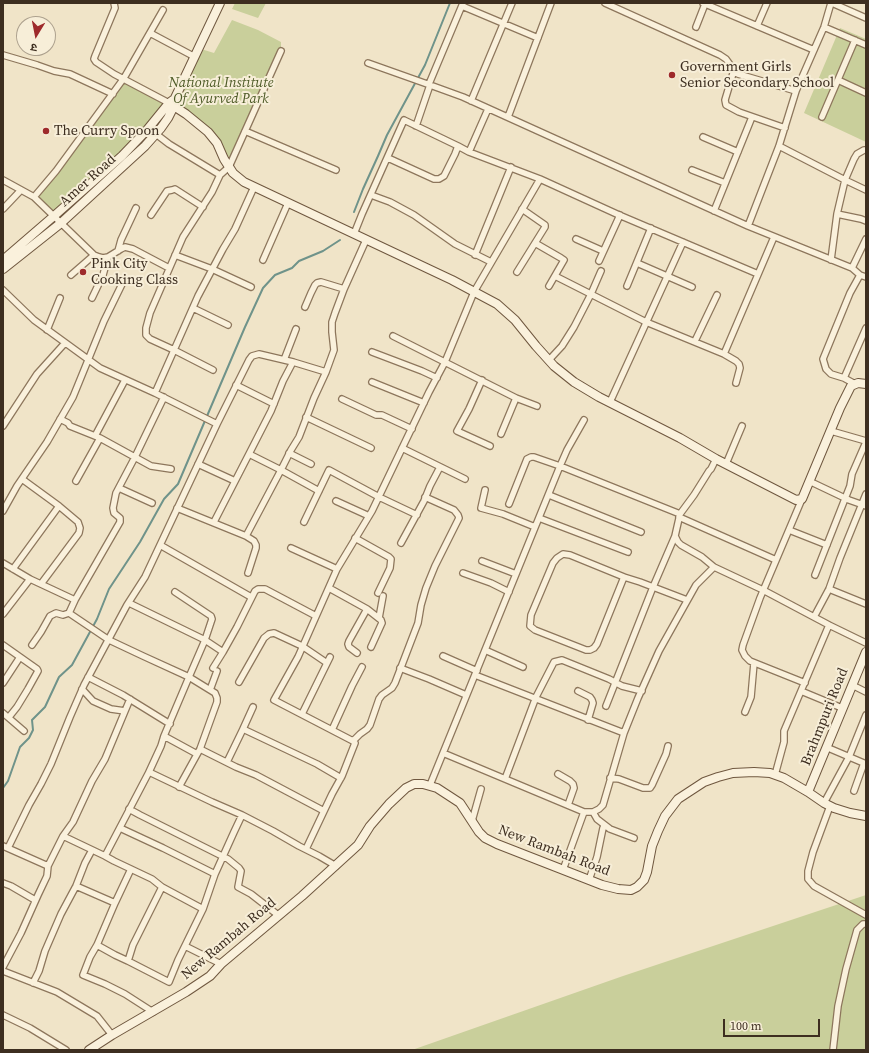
<!DOCTYPE html>
<meta charset="utf-8">
<style>
body{margin:0}
#map{position:relative;width:869px;height:1053px;overflow:hidden;background:#f0e4c8;font-family:"Source Serif 4","Noto Sans Devanagari",serif}
canvas{display:block}
.frame{position:absolute;inset:0;border:4px solid #3d2e20;pointer-events:none}
.north{position:absolute;left:16px;top:16px;width:40px;height:40px;box-sizing:border-box;background:#f7eed8;border:1px solid #ada18e;border-radius:50%;rotate:190deg;font-size:11px;font-weight:700;line-height:16px;text-align:center;color:#3d2e20}
.north::after{content:'';display:block;margin:auto;width:14px;height:18px;background:#9e2a2b;clip-path:polygon(50% 0,100% 100%,50% 72%,0 100%)}
.scale{position:absolute;left:723px;top:1019px;width:97px;height:18px;box-sizing:border-box;border:2px solid #3d2e20;border-top:0;padding-left:5px;font-size:12px;line-height:14px;white-space:nowrap;color:#3d2e20;-webkit-text-stroke:3px #f7eed8;paint-order:stroke}
</style>
<div id="map">
<canvas width="869" height="1053"></canvas>
<div class="frame"></div>
<div class="north">उ</div>
<div class="scale">100 m</div>
</div>
<script>
const ctx = document.querySelector('canvas').getContext('2d');
ctx.lineJoin = 'round';
function fillPath(path, color) {
  ctx.fillStyle = color;
  ctx.fill(path, 'evenodd');
}
function shape(rows) {
  const path = new Path2D();
  for (const r of rows) {
    path.moveTo(r[0], r[1]);
    for (let i = 2; i < r.length; i += 2) path.lineTo(r[i], r[i + 1]);
  }
  return path;
}
function strokePath(path, color, width, dash) {
  ctx.strokeStyle = color;
  ctx.lineWidth = width;
  ctx.lineCap = dash ? 'butt' : 'round';
  ctx.setLineDash(dash || []);
  ctx.stroke(path);
}
function label(font, color, halo, rows, align = 'center') {
  ctx.font = font + ' "Source Serif 4",serif';
  ctx.lineWidth = 4;
  ctx.setLineDash([]);
  ctx.textBaseline = 'middle';
  ctx.strokeStyle = halo;
  ctx.fillStyle = color;
  for (const [text, x, y, turn = 0] of rows) {
    ctx.save();
    ctx.translate(x, y);
    ctx.rotate((+turn || 0) * Math.PI / 180);
    ctx.textAlign = isNaN(turn) ? turn : align;
    if (halo) ctx.strokeText(text, 0, 0);
    ctx.fillText(text, 0, 0);
    ctx.restore();
  }
}
const green = shape([
 [235,3,266,3,258,18,232,9],
 [232,20,258,30,281,42,281,48,228,161,218,140,176,103,201,49,214,53],
 [840,28,866,39,866,142,804,113],
 [125,81,164,103,165,105,121,154,54,214,36,198],
 [866,895,866,1050,412,1050,623,976]
]);
const stream = shape([
 [354,212,363,189,378,156,387,135,425,65,450,3],
 [3,788,8,781,20,747,29,738,33,730,32,720,45,707,59,677,72,665,97,619,109,589,140,542,164,499,178,484,245,327,263,288,275,275,292,268,299,261,323,251,340,240]
]);
const street = shape([
 [114,3,115,8,95,56,94,59,96,62,114,74,169,103],
 [605,3,720,55,726,59,734,70,738,74,796,91],
 [703,3,814,50],
 [832,3,866,18],
 [462,6,538,38],
 [757,26,767,3],
 [696,27,705,4],
 [824,27,866,45],
 [150,33,195,57],
 [3,55,37,65,54,71,70,74,113,94],
 [368,63,430,85,463,97,748,226,852,268,860,275,850,293,823,359,826,369,831,374,844,378,855,384],
 [734,70,725,100,726,105,739,112,785,128],
 [838,80,866,93],
 [429,84,463,3],
 [471,101,512,3],
 [508,117,551,3],
 [822,117,855,40],
 [416,126,430,85],
 [245,131,336,170],
 [156,134,169,144,220,175],
 [703,137,738,152],
 [779,146,845,180,866,190],
 [469,152,488,109],
 [388,158,434,179,439,179,444,176,455,154,458,146,469,152,540,179,619,215,758,274],
 [692,170,725,183],
 [3,180,34,197,94,255,99,257,103,258,108,257,121,249,125,247,133,249,169,268],
 [371,195,390,202,414,215,455,244,491,262],
 [34,197,56,171,124,78,163,10],
 [3,209,21,190],
 [714,211,752,117],
 [837,214,861,219,866,221],
 [151,215,167,191,172,190,175,189,203,207],
 [748,226,779,146,796,91,824,27,831,3],
 [354,234,362,214,404,120,458,146],
 [576,239,603,251],
 [535,243,561,258,564,260,549,286],
 [118,251,121,240,136,208],
 [175,255,212,269,251,287],
 [475,255,511,167],
 [263,260,288,203],
 [831,260,837,214,845,180,854,159,857,154,864,150,866,150],
 [599,261,620,215],
 [637,263,692,287],
 [852,268,866,239],
 [517,272,545,227,545,225,522,209],
 [71,275,94,255],
 [860,275,866,277],
 [555,276,646,322,724,354,736,361,739,364,740,368,736,383],
 [627,286,651,228],
 [3,290,34,320,100,368,155,393,217,424],
 [92,298,103,275,108,257],
 [305,307,311,293,315,285,317,283,321,282,344,289],
 [193,308,228,325],
 [47,330,60,298],
 [393,336,516,398,537,406],
 [695,341,717,295],
 [372,352,422,371,437,378],
 [724,354,774,237],
 [284,360,296,329],
 [549,360,562,346,574,327,591,294,601,271],
 [213,370,174,350,150,339,146,335,146,328,150,313,183,237,212,192,220,175,229,167,281,51],
 [326,372,334,350,332,332,332,322,335,313,344,289,366,240],
 [844,378,866,328],
 [482,380,469,409,457,431,490,446],
 [372,382,424,403],
 [236,385,274,404],
 [155,393,198,296,223,249,235,229,254,187],
 [342,399,376,415,382,415,412,429],
 [610,402,683,242],
 [306,417,371,448],
 [60,419,68,423,70,426,100,438,151,466,171,469],
 [3,426,37,374,65,343],
 [831,431,866,441],
 [501,434,516,398],
 [95,436,125,380],
 [402,448,465,479],
 [289,453,311,464],
 [716,459,711,469,709,471,694,495,680,514,675,536,678,542,681,545,702,557,714,567,763,590,829,625,866,643],
 [198,464,235,481],
 [726,464,742,426],
 [22,479,59,506,78,522,80,528,79,533,41,584],
 [76,481,100,438],
 [809,481,849,500,866,506],
 [119,488,152,503],
 [485,490,481,508,503,514,535,527],
 [549,495,641,532],
 [802,499,760,598,743,645,742,650,745,656,750,661,805,683],
 [336,501,369,516],
 [509,504,527,459,531,457,534,457,560,466,567,450,584,420],
 [177,508,246,536,254,541,256,545,256,548,248,573],
 [3,511,17,486,47,442,73,397,104,321,124,280],
 [679,517,776,560],
 [539,518,628,552],
 [214,522,249,454],
 [304,522,329,470,379,497,417,515],
 [789,530,827,545],
 [246,536,281,470,291,450,299,437,314,398,326,372,293,362],
 [355,538,389,557,391,559,390,568,378,593],
 [401,543,424,501,430,486,440,467],
 [160,545,251,597],
 [291,548,337,569],
 [482,561,516,574],
 [3,563,30,579,75,600,69,613,109,640,143,656,189,677,205,640,129,603],
 [13,569,59,506],
 [463,573,491,583,509,592],
 [815,575,850,486,852,474,866,442],
 [624,577,570,555,563,554,557,558,553,563,531,615,530,626,535,630,586,650,590,650,594,648,597,644,624,577,640,582,687,600],
 [329,588,367,609,381,620,382,623,381,625,371,647],
 [829,589,866,604],
 [175,592,211,616,212,619,205,640,223,652,237,627,255,591,258,589,265,589,316,616],
 [75,600,120,522,120,518,114,513,113,508,116,493,135,457,164,397],
 [3,614,30,579],
 [814,617,829,589,840,558,866,494],
 [379,618,383,596],
 [3,645,37,669,38,671,28,689,17,707,9,717],
 [32,645,41,632,50,616,56,613,63,615,69,613],
 [485,650,523,667],
 [357,653,349,647,348,644,349,641,367,609],
 [443,656,477,671],
 [213,668,223,652],
 [400,668,429,679,466,695],
 [475,675,624,733],
 [88,677,123,695,170,724],
 [239,682,264,638,269,634,274,633,302,646,327,663],
 [3,683,20,657],
 [852,685,866,692],
 [82,689,93,701,111,709,125,711],
 [210,690,217,671],
 [578,691,590,697,592,700,593,703,588,720],
 [801,691,842,708],
 [606,706,653,587,675,536],
 [745,712,751,697,754,663],
 [3,713,24,731],
 [302,714,330,657],
 [243,729,253,707],
 [332,730,352,686,362,667],
 [164,736,189,677,215,693,217,698,217,702,200,749,179,787],
 [353,741,360,734,367,729,370,725,379,699,382,695,392,688,395,683,418,623,421,605,426,588,435,566,459,518,458,515,454,510,425,497],
 [826,747,866,764],
 [200,749,236,767,256,775,324,811],
 [443,753,584,812,593,812,599,809,603,805,624,733,638,698,659,651,696,585,714,567],
 [197,754,164,736,161,746,149,772,212,802,242,815,273,831,299,846,319,856,336,866],
 [227,762,243,729,317,764,341,778],
 [558,774,570,781,573,784,574,788,568,805],
 [775,775,784,742,784,731,829,625],
 [610,778,619,779,643,788,650,788,652,785,666,754,668,746],
 [505,779,536,697,554,662,562,660,609,679,622,686,642,691],
 [430,785,560,466,680,514],
 [854,791,864,763],
 [824,803,849,757,866,715],
 [830,806,813,852,808,871,808,879,814,886,866,915],
 [129,809,140,815,228,859,239,868,241,871,238,887,251,894,278,915],
 [593,812,597,819,610,829,634,838],
 [472,821,481,789],
 [63,836,73,822,92,781,105,759,130,699],
 [3,846,48,866],
 [8,848,29,805,41,784,51,764,70,717,84,685,127,605,145,577,217,424,249,360,252,356,259,354,293,362,283,381,271,411,249,454,281,470,319,491],
 [306,849,332,794,342,776,355,743,353,741,274,700,298,657,337,569,372,511,429,392,445,362,474,292,540,179],
 [105,856,114,861,152,879,162,887,203,909],
 [131,869,115,903,97,945,90,957,83,975,105,984,125,994,153,1012],
 [563,870,584,812],
 [215,874,234,832,242,815],
 [589,880,597,857,603,828],
 [3,883,11,886,35,900],
 [76,886,115,903],
 [97,945,115,955,128,961,169,982,178,960,203,909,215,874,163,848,120,828],
 [185,946,221,964],
 [128,961,133,945,162,887],
 [3,967,21,933,38,895,47,876,48,866,63,836,105,856,149,772],
 [3,971,57,992,97,1016,112,1035],
 [33,983,39,971,45,951,61,914,76,886,85,863,92,850],
 [3,1015,30,1028,66,1050],
 [833,1050,838,1006,846,969,857,930,863,924,866,924]
]);
const secondary = shape([
 [169,103,186,114,208,132,217,143,224,159,233,173,244,182,452,280,497,304,515,320,536,346,554,366,574,382,599,397,680,438,716,459,796,500,802,499,840,408,851,386,858,383,866,384],
 [3,260,54,216,122,156,147,130,169,103,173,100],
 [3,269,61,223,145,146,161,128,168,118,174,106,175,98,220,3],
 [808,792,866,652],
 [89,1050,112,1035,186,992,210,976,221,964,302,896,358,845,370,826,389,804,406,788,414,784,423,784,437,788,460,803,479,832,485,838,497,844,602,885,618,889,631,890,637,887,644,880,647,872,652,846,658,831,665,816,678,799,704,782,718,777,733,773,754,772,770,773,784,778,808,792,824,803,834,808,850,813,866,816]
]);
const markers = [
 [672,75,4,"#9e2a2b"],
 [46,131,4,"#9e2a2b"],
 [83,272,4,"#9e2a2b"]
];
const poiNames = [
 ["Government Girls",680,67],
 ["Senior Secondary School",680,83],
 ["The Curry Spoon",54,131],
 ["Pink City",91,264],
 ["Cooking Class",91,280]
];
const parkNames = [
 ["National Institute",221,83],
 ["Of Ayurved Park",221,99]
];
const streetNames = [
 ["Amer Road",88,181,-42],
 ["Brahmpuri Road",825,717,-68],
 ["New Rambah Road",554,851,21],
 ["New Rambah Road",229,939,-40]
];
fillPath(green, '#c9cf9b');
strokePath(stream, '#6f938a', 2);
strokePath(street, '#8d765c', 8);
strokePath(secondary, '#6f573f', 10);
strokePath(street, '#faf1dc', 5.5);
strokePath(secondary, '#faf1dc', 8);
for (const [x, y, r, color] of markers) {
  const dot = new Path2D();
  dot.arc(x, y, r, 0, 2 * Math.PI);
  ctx.fillStyle = color;
  ctx.fill(dot);
  strokePath(dot, '#f7eed8', 1.5);
}
label('14px', '#3d2e20', '#f7eed8', poiNames, 'left');
label('italic 14px', '#4d5a26', '#f7eed8', parkNames);
label('14px', '#3d2e20', '#f7eed8', streetNames);
</script>
